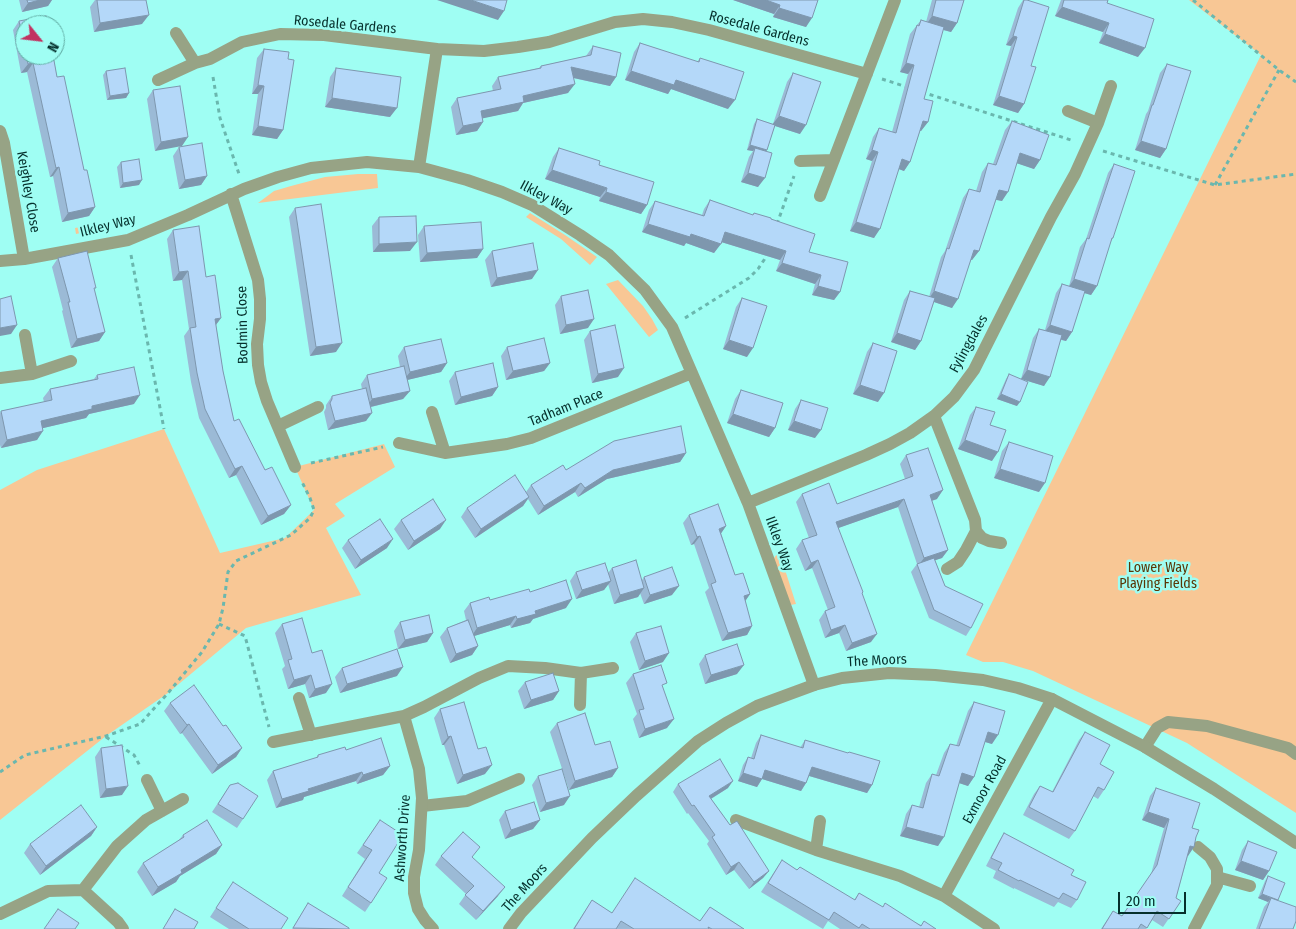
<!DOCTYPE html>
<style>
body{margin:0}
#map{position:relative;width:1296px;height:929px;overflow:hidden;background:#9ffef3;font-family:"Fira Sans Condensed",sans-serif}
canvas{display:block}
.north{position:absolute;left:15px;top:15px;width:50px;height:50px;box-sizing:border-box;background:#9ffef3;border:1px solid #61aca3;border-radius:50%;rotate:119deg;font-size:14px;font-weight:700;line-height:20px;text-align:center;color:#05302c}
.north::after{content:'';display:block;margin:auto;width:18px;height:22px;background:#c13361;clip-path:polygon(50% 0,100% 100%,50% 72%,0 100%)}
.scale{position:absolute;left:1118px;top:892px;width:68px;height:22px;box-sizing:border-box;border:2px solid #05302c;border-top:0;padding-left:6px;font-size:15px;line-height:18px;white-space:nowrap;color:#05302c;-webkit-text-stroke:4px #9ffef3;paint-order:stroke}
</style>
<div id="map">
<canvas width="1296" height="929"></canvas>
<div class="north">N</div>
<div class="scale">20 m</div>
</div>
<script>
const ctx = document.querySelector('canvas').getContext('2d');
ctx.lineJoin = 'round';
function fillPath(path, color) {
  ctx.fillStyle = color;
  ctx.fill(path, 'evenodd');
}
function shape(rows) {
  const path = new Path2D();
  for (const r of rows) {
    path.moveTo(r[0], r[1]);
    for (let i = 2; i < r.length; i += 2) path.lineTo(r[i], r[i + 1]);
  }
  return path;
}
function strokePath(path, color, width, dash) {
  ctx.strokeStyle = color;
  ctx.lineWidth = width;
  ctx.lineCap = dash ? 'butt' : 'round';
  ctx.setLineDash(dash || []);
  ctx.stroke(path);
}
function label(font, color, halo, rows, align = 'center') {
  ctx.font = font + ' "Fira Sans Condensed",sans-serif';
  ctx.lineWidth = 5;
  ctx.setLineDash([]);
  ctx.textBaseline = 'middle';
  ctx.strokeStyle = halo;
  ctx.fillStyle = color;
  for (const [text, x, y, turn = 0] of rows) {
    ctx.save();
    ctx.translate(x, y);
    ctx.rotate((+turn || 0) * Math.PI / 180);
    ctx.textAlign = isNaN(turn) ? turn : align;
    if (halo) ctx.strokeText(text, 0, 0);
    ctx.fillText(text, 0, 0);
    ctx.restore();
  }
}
const green = shape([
 [1189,0,1296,0,1296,813,1187,743,1033,671,1003,662,983,662,966,655,1261,55],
 [358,174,377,174,378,188,258,203,274,191,291,186,325,177],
 [530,213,565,235,597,257,590,265,561,239,526,217],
 [109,221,110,226,76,234,75,228],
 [618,280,643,306,652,319,658,330,649,337,606,284],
 [164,429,220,553,285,538,314,510,295,467,384,444,395,467,335,504,345,516,326,528,361,595,246,628,168,693,106,736,0,820,0,490,37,470],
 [779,551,796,604,790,605,772,561]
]);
const path = shape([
 [1193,0,1279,70,1296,82],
 [213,77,220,118,239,174],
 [882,79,907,87],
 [922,92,1071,140],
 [1103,151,1215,185,1296,174],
 [1215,185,1279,70],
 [777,224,794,176],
 [131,255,164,429],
 [685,318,749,278,758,269,764,260,767,254],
 [311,463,383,447],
 [219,624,245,636,269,727],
 [106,737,134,755,140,766],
 [0,772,25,755,106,736,140,724,168,693,202,652,219,624,223,608,228,572,236,561,291,535,310,518,314,510,310,498,302,482]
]);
const service = shape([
 [1145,747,1157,728,1168,722,1207,726,1288,748,1296,754],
 [422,806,467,801,519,779]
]);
const minor = shape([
 [176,33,195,63],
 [158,80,195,63,210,59,242,42,280,34,324,35,437,49,484,51,518,47,549,42,615,22,643,19,672,22,709,30,867,74],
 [1068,111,1098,123],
 [0,131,4,143,24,259],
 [800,161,834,160],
 [419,167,437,49],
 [231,194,258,280,260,299,260,319,257,344,258,365,261,382,267,401,295,467],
 [820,196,895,0],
 [0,261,24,259,128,240,188,215,244,189,278,177,311,168,367,162,419,167,467,180,502,192,532,205,580,235,609,255,645,290,672,327,748,503,814,685],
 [25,335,32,374],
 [0,378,32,374,71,361],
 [432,412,445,453],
 [934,416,975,520,976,531,966,550,958,562,947,569],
 [278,426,318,407],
 [399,443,445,453,507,444,531,438,692,373],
 [748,503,866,455,890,444,910,433,934,416,954,397,974,370,1051,217,1075,174,1098,123,1111,86],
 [976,531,982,538,989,541,1001,543],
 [299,698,311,735],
 [580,705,581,673],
 [404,716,419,769,422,798,419,850,414,877,414,893,418,909,425,920,433,929],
 [273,742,404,716,424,707,479,678,508,666,545,668,581,673,613,668],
 [147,780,162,811],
 [736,820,816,850,900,876,944,896,994,929],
 [816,850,820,821],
 [1217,877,1250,886],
 [83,890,118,922,123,929],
 [944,896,1052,699],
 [0,914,48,891,83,890,117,846,146,820,183,799],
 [1194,929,1217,885,1217,869,1210,857,1198,847]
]);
const tertiary = shape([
 [509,929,521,913,592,838,636,796,698,741,726,723,757,706,814,685,842,678,889,673,935,675,983,680,1018,688,1052,699,1145,747,1214,789,1296,843]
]);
const wall = shape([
 [19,0,52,0,48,6,22,12],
 [95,0,146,0,142,24,94,32,90,7],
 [733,0,818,0,806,27,773,17,774,14],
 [932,0,964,0,957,23,951,32,943,30,924,99,928,122,921,131,920,131,910,162,904,171,899,169,874,238,850,231,872,161,866,159,873,137,879,128,892,132,908,74,900,72,910,34,921,20,926,22],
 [1023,0,1027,0,1031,66,1024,104,1018,113,993,105,1011,46,1006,45,1018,8],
 [1061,0,1108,0,1107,3,1138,57,1099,43,1103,32,1055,16],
 [19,21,25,25,25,55,53,55,57,77,95,207,89,216,62,222,53,176,50,177,27,72,21,73,13,30],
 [640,43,697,62,700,58,728,109,671,89,668,94,625,80,634,52],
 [593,46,616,77,610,86,573,78,568,93,523,103,518,111,482,118,483,122,477,131,456,135,451,107,457,98,493,91,492,86,498,77,539,68,541,66,586,56],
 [264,49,283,130,277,139,252,135,258,94,252,94,257,58],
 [1167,64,1166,149,1160,158,1135,150,1146,114,1148,111,1160,73],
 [336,68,390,117,325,107,330,77],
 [106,71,129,93,126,98,107,100,103,75],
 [793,73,800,134,775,126,766,151,758,187,741,182,749,157,753,151,747,150,754,124,757,119,773,124,787,82],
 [153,90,188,137,155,151,147,99],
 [1012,121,1040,160,1034,169,1017,163,1002,201,996,200,979,251,972,260,971,260,952,308,934,302,921,341,915,350,891,342,904,300,910,291,929,297,941,257,945,251,963,198,969,189,976,191,982,172,988,163,993,164,1005,130],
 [179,147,207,176,201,185,179,189,173,156],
 [559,148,599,165,647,205,641,214,599,201,600,197,545,179,553,157],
 [121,162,139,185,120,188,117,167],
 [1114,164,1113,238,1110,243,1097,286,1091,295,1084,293,1072,332,1066,341,1061,340,1044,386,1021,379,1033,338,1039,329,1045,330,1056,293,1062,284,1069,286,1080,247,1086,239,1108,173],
 [710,200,753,215,754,213,771,219,809,252,840,292,834,300,812,295,815,284,776,271,780,260,721,242,714,253,686,243,684,246,642,232,649,210,655,201,702,215,704,209],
 [295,208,336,352,310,356,289,217],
 [379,217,410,251,373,252,372,226],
 [424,226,483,249,477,258,420,262,418,235],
 [173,230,206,277,221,318,216,325,223,371,234,421,265,470,291,505,284,514,261,525,236,475,229,478,199,418,191,382,184,336,189,329,182,280,173,281,167,239],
 [492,251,532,279,491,287,485,260],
 [58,258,94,289,105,332,99,341,71,348,62,311,63,310,52,267],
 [561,296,588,328,560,334,555,305],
 [742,298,747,357,723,349,736,307],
 [590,331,618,377,592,383,584,340],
 [873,343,878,402,853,394,867,352],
 [404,347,447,363,441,372,407,380,410,391,403,399,371,407,366,421,328,430,324,412,326,408,326,405,332,396,362,389,361,384,367,375,400,367,398,356],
 [507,347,550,363,544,371,506,380,501,356],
 [455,372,498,387,492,396,455,405,449,381],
 [1009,374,1017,406,997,399,1006,379],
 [97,375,134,404,89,414,86,418,43,428,37,440,1,448,0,445,0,413,1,411,44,402,43,398,50,389,94,379],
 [741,390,775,428,769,437,727,423,735,399],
 [801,400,815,438,788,430,795,409],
 [976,407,990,425,992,461,958,449,970,415],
 [1009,442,1039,492,994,478,1002,451],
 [686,453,680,462,607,479,578,497,575,492,538,515,528,499,523,506,475,538,461,517,467,508,526,492,531,485,566,470],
 [906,455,937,499,932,501,948,550,942,558,935,560,945,586,971,628,966,636,929,618,911,572,917,564,898,507,838,528,862,594,871,642,846,651,839,633,825,638,819,620,825,611,828,610,812,568,805,571,796,549,802,540,809,538,796,502,802,494,837,504,905,479,900,464],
 [689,515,726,526,721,533,735,575,750,594,745,601,752,626,747,635,722,641,705,592,709,588,694,544,691,545,683,523],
 [401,520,440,529,408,550,394,529],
 [348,540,387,548,355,569,342,548],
 [612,568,642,580,644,577,672,595,644,604,640,593,638,597,614,604,608,584,604,590,576,599,570,581,576,572,608,573],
 [530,592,566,608,533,619,530,623,511,628,510,625,474,636,478,646,472,655,450,663,440,637,447,628,466,620,464,611,470,603,490,600],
 [400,622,433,633,427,642,398,649,394,631],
 [282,624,312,653,326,693,309,698,305,684,288,689,282,669,285,666,275,633],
 [636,633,663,662,639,670,630,642],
 [705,655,737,674,705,684,699,664],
 [342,668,397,676,340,693,335,677],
 [633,674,667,728,639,738,633,719,637,714,626,683],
 [525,682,559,691,553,700,524,709,518,691],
 [974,702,992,744,985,742,974,777,968,786,959,783,938,846,900,836,906,814,912,805,919,807,926,783,932,774,936,775,944,753,950,744,956,746,968,711],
 [170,703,223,726,242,748,236,757,212,774,182,733,180,734,164,711],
 [440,709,485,774,457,784,444,745,442,745,434,718],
 [557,723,618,768,612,777,569,790,550,732],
 [1085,732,1100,764,1104,790,1098,799,1093,796,1075,831,1069,839,1023,815,1034,794,1040,786,1052,792,1079,740],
 [761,735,800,748,805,740,872,785,867,793,809,776,806,783,801,791,762,779,757,787,738,781,743,765,748,757,751,758,756,743],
 [101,748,122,795,100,798,95,757],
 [346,750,390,766,383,775,357,784,356,781,304,797,303,800,276,808,267,780,273,771,316,758,318,755],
 [538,776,564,805,540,812,532,785],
 [678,784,728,788,711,799,730,825,769,871,763,878,749,889,734,870,726,875,707,844,709,841,688,813,687,814,673,792],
 [230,785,243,819,237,828,212,812],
 [1156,788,1192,828,1196,837,1188,856,1188,855,1176,898,1181,901,1163,927,1152,920,1146,929,1101,929,1113,911,1122,916,1151,874,1164,828,1142,820,1150,796],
 [505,811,540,820,533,829,505,839,499,820],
 [380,820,379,873,371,903,365,912,342,896,365,859,357,853],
 [97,827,91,836,40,875,24,853,30,844],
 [1004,833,1071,875,1077,900,1071,908,1058,902,1054,907,1014,888,1014,889,993,878,996,871,986,866,999,841],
 [183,835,222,845,216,854,180,876,176,882,152,896,137,872,143,863,178,841],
 [1248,841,1269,871,1263,880,1235,870,1242,850],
 [441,856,473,858,498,896,476,920,459,904,466,894,435,865],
 [782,860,797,870,854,900,859,893,882,907,921,925,936,929,840,929,828,921,823,929,761,892],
 [1268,876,1278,900,1293,929,1256,929,1264,907,1268,902,1258,898,1265,881],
 [227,891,281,929,229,929,210,917],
 [592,900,612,913,700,921,710,907,744,929,573,929],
 [308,903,349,929,292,929]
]);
const shadedWall = shape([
 [40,0,52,0,48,6,22,12,28,3],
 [437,0,471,0,504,11,498,20],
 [733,0,766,0,780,5,774,14],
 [1062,7,1109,23,1103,32,1055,16],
 [779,8,812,18,806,27,773,17],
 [149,15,142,24,94,32,100,23],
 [932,16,957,23,951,32,926,25],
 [1105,34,1145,48,1138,57,1099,43],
 [1013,36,1017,37,1011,46,1006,45],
 [33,63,27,72,21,73,28,64],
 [906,63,914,65,908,74,900,72],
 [571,67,616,77,610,86,565,76],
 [631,71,676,80,735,100,728,109,671,89,668,94,625,80],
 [575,84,568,93,523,103,518,111,475,120,481,111,523,96],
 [258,85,264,86,258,94,252,94],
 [129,93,126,98,107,100,110,96],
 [999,96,1024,104,1018,113,993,105],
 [332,98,397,108,390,117,325,107],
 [779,116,806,125,800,134,772,125],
 [923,121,928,122,921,131,917,130],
 [483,122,477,131,456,135,463,126],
 [258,126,283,130,277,139,252,135],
 [188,137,182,146,155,151,161,142],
 [1141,141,1166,149,1160,158,1135,150],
 [750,145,767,150,764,155,755,148,753,151,747,150],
 [872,150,878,152,872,161,866,159],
 [1020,153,1040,160,1034,169,1013,162],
 [902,159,910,162,904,171,896,168],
 [59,167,53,176,50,177,56,168],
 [552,170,607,188,600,197,545,179],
 [748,173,765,178,758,187,741,182],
 [207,176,201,185,179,189,185,180],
 [142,180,139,185,120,188,123,183],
 [999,190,1008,192,1002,201,993,199],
 [606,192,647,205,641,214,599,201],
 [95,207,89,216,62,222,68,213],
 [856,222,880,229,874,238,850,231],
 [648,224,691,234,721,244,714,253,686,243,684,246,642,232],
 [725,232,786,251,780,260,718,241],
 [417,242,410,251,373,252,379,244],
 [483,249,477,258,420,262,427,253],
 [974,250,979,251,972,260,968,258],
 [782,263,821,275,815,284,776,271],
 [538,270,532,279,491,287,497,278],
 [188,271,182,280,173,281,179,272],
 [1074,279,1097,286,1091,295,1068,288],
 [818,286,840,292,834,300,812,295],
 [934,291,958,299,952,308,928,300],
 [221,318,215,326,215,319],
 [594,319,588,328,560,334,566,325],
 [17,325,11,334,0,336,0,328],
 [1050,325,1072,332,1066,341,1043,334],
 [105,332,99,341,71,348,77,339],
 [897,333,921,341,915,350,891,342],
 [729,340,753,348,747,357,723,349],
 [342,343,336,352,310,356,316,347],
 [447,363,441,372,403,381,410,372],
 [550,363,544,371,506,380,513,371],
 [624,368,618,377,592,383,598,374],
 [1027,370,1050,377,1044,386,1021,379],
 [860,385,884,393,878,402,853,394],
 [498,387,492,396,455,405,461,397],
 [410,391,403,399,366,408,372,399],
 [1001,394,1020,402,1017,406,997,399],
 [140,395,134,404,89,414,86,418,35,430,41,421,92,406],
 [372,413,366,421,328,430,335,421],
 [733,414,775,428,769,437,727,423],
 [794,421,821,430,815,438,788,430],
 [43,431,37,440,1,448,7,440],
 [965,440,998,452,992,461,958,449],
 [686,453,680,462,607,479,578,497,585,488,613,470],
 [242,466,236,475,229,478,235,469],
 [1000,469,1045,483,1039,492,994,478],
 [581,483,575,492,538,515,544,506],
 [943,490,937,499,924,503,930,495],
 [529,497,523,506,475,538,481,529],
 [904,499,898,507,830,531,836,522],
 [291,505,284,514,261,525,268,516],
 [446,520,440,529,408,550,414,541],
 [726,526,720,535,719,529],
 [700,536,694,544,691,545,697,537],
 [393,539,387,548,355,569,361,560],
 [948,550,942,558,918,566,924,558],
 [818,560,812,568,805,571,811,563],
 [611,581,604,590,576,599,582,590],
 [679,586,672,595,644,604,650,595],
 [644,588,638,597,614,604,620,595],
 [750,594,744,603,744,596],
 [572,599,566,608,533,619,530,623,511,628,517,619,535,611],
 [516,616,510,625,471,637,477,628],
 [845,625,839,633,825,638,831,630],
 [752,626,747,635,722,641,728,633],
 [433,633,427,642,398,649,405,640],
 [877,634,871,642,846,651,852,643],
 [478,646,472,655,450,663,456,654],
 [669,653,663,662,639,670,645,661],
 [744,665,737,674,705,684,711,675],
 [403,667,397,676,340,693,347,684],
 [311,675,305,684,288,689,294,680],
 [332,684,326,693,309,698,315,689],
 [559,691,553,700,524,709,531,700],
 [674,719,667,728,639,738,645,729],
 [189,724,182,733,180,734,187,725],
 [988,732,998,735,992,744,982,741],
 [451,736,444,745,442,745,448,737],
 [242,748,236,757,212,774,218,765],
 [492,765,485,774,457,784,463,775],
 [390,766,383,775,357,784,363,775],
 [812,767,872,785,867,793,806,775],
 [618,768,612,777,569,790,575,781],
 [765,770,806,783,801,791,762,779,757,787,738,781,743,773],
 [362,772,356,781,304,797,303,800,276,808,282,799,308,789],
 [962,773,974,777,968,786,956,782],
 [733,781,728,788,704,803,709,796],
 [128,786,122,795,100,798,106,789],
 [570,796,564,805,540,812,546,803],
 [1148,812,1169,819,1164,828,1142,820],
 [540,820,533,829,505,839,511,830],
 [97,827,91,836,40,875,46,866],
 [906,827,944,837,938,846,900,836],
 [222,845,216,854,180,876,176,882,152,896,158,887,181,870],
 [1190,846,1194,847,1188,856,1184,854],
 [1241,861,1269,871,1263,880,1235,870],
 [739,862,734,870,726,875,731,867],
 [769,871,763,878,749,889,754,882],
 [505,887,498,896,476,920,483,911],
 [1262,894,1271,898,1268,902,1258,898]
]);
const building = shape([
 [27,0,40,0,28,3,27,0],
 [97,0,146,0,149,15,100,23,97,0],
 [471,0,507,0,504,11,471,0],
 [766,0,818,0,812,18,779,8,780,5,766,0],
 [936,0,964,0,957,23,932,16,936,0],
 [1024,0,1027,0,1049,7,1031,66,1036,67,1024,104,999,96,1017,37,1013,36,1024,0],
 [1064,0,1108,0,1107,3,1154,19,1145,48,1105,34,1109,23,1062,7,1064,0],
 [46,16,47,25,25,25,25,51,19,21,46,16],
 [921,20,944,27,924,99,933,101,928,122,923,121,910,162,902,159,880,229,856,222,878,152,872,150,879,128,896,133,914,65,906,63,917,25,919,26,921,20],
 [640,43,699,62,700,58,744,72,735,100,676,80,674,85,631,71,640,43],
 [593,46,621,53,616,77,571,67,575,84,523,96,524,102,481,111,483,122,463,126,457,98,501,89,498,77,541,68,541,66,591,55,593,46],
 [264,49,289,52,288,59,294,60,283,130,258,126,264,86,258,85,264,49],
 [26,55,53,55,57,77,64,76,84,170,87,170,95,207,68,213,59,167,56,168,33,63,28,64,26,55],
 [1167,64,1191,71,1166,149,1141,141,1152,105,1153,105,1167,64],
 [125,68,129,93,110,96,106,71,125,68],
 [336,68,401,77,397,108,332,98,336,68],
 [793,73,821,82,806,125,779,116,793,73],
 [180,86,188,137,161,142,153,90,180,86],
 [757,119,775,125,767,150,750,145,757,119],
 [1012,121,1049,135,1040,160,1020,153,1008,192,999,190,979,251,974,250,958,299,934,291,947,248,949,249,969,189,980,192,988,163,996,165,1012,121],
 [202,143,207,176,185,180,179,147,202,143],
 [559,148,600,161,599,165,654,182,647,205,606,192,607,188,552,170,559,148],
 [755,148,772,153,765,178,748,173,755,148],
 [139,159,142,180,123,183,121,162,139,159],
 [1114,164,1135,171,1113,238,1112,238,1097,286,1074,279,1087,238,1089,239,1114,164],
 [710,200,753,215,754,213,771,218,771,219,815,234,809,252,848,262,840,292,818,286,821,275,782,263,786,251,725,232,721,244,691,234,690,237,648,224,655,201,704,216,710,200],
 [321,204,342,343,316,347,295,208,321,204],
 [416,216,417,242,379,244,379,217,416,216],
 [481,222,483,249,427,253,424,226,481,222],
 [199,226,206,277,215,275,221,318,215,319,223,371,234,421,239,419,265,470,272,467,291,505,268,516,242,466,235,469,205,409,197,373,190,328,196,327,188,271,179,272,173,230,199,226],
 [533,243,538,270,497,278,492,251,533,243],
 [87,251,96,288,94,288,105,332,77,339,68,302,70,302,58,258,87,251],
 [1062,284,1085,291,1072,332,1050,325,1062,284],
 [588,290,594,319,566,325,561,296,588,290],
 [910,291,935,298,921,341,897,333,910,291],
 [11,296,17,325,0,328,0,299,11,296],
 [742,298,767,306,753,348,729,340,742,298],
 [615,325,624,368,598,374,590,331,615,325],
 [1039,329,1062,335,1050,377,1027,370,1039,329],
 [544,338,550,363,513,371,507,347,544,338],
 [441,339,447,363,410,372,404,347,441,339],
 [873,343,897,351,884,393,860,385,873,343],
 [493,363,498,387,461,397,455,372,493,363],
 [404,366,410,391,372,399,367,375,404,366],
 [134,367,140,395,92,406,92,409,41,421,43,431,7,440,1,411,52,400,50,389,98,379,97,375,134,367],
 [1009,374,1028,382,1020,402,1001,394,1009,374],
 [366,388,372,413,335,421,330,403,332,399,332,396,366,388],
 [741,390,783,403,775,428,733,414,741,390],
 [801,400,828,408,821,430,794,421,801,400],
 [976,407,995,412,990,425,1006,430,998,452,965,440,976,407],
 [681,426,686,453,613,470,585,488,581,483,544,506,531,485,563,465,566,470,614,441,681,426],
 [1009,442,1053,456,1045,483,1000,469,1009,442],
 [928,448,943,490,930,495,948,550,924,558,904,499,836,522,863,592,862,593,877,634,852,643,845,625,831,630,825,611,835,607,818,560,811,563,802,540,817,535,802,494,829,483,837,504,913,476,906,455,928,448],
 [515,475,529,497,481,529,467,508,515,475],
 [433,499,446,520,414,541,401,520,433,499],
 [718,504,726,526,719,529,735,575,743,573,750,594,744,596,752,626,728,633,711,584,716,582,700,536,697,537,689,515,718,504],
 [380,519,393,539,361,560,348,540,380,519],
 [934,558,945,586,983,604,971,628,934,610,917,564,934,558],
 [636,560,644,588,620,595,612,568,636,560],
 [605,563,611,581,582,590,576,572,605,563],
 [672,567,679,586,650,595,644,577,672,567],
 [566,580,572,599,535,611,536,614,517,619,516,616,477,628,470,603,489,597,490,600,529,589,530,592,566,580],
 [429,615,433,633,405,640,400,622,429,615],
 [302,618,312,653,322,650,332,684,315,689,311,675,294,680,288,660,292,659,282,624,302,618],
 [468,620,478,646,456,654,447,628,468,620],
 [661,626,669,653,645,661,636,633,661,626],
 [737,644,744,665,711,675,705,655,737,644],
 [397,649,403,667,347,684,342,668,397,649],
 [661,665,667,683,662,685,674,719,645,729,639,710,644,709,633,674,661,665],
 [553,673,559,691,531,700,525,682,553,673],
 [194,685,223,726,226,725,242,748,218,765,189,724,187,725,170,703,194,685],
 [464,702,478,749,486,747,492,765,463,775,451,736,448,737,440,709,464,702],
 [974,702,1005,711,998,735,988,732,974,777,962,773,944,837,906,827,912,805,923,808,932,774,939,776,950,744,959,746,974,702],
 [585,713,595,745,610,741,618,768,575,781,557,723,585,713],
 [1085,732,1110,745,1100,764,1114,772,1104,790,1098,787,1075,831,1029,807,1040,786,1053,792,1085,732],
 [761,735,803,748,805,740,848,753,849,752,880,761,872,785,812,767,806,783,765,770,762,779,743,773,748,757,754,759,761,735],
 [381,738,390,766,363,775,362,772,308,789,309,791,282,799,273,771,318,757,318,755,345,747,346,750,381,738],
 [122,745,128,786,106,789,101,748,122,745],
 [720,759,733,781,709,796,730,825,737,821,769,871,754,882,739,862,731,867,712,837,715,835,694,805,692,806,678,784,720,759],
 [562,769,570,796,546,803,538,776,562,769],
 [238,783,258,796,243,819,218,804,230,785,238,783],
 [1156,788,1200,803,1192,828,1199,830,1196,837,1194,847,1190,846,1176,898,1181,901,1169,919,1157,911,1147,928,1141,924,1138,929,1102,929,1113,911,1122,916,1157,865,1169,819,1148,812,1156,788],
 [534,802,540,820,511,830,505,811,534,802],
 [81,805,97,827,46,866,30,844,81,805],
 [207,820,222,845,181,870,182,873,158,887,143,863,184,837,183,835,207,820],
 [380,820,403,835,379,873,387,878,371,903,348,887,372,850,363,845,380,820],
 [463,832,480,847,472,857,505,887,483,911,465,895,474,886,441,856,463,832],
 [1004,833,1074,870,1071,875,1086,882,1077,900,1063,893,1059,899,1020,880,1019,881,998,870,1002,863,991,858,1004,833],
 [1248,841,1277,852,1269,871,1241,861,1248,841],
 [782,860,797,870,800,867,855,900,859,893,883,907,885,903,921,926,924,921,936,929,870,929,862,924,859,928,834,912,829,920,768,883,782,860],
 [1268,876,1285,883,1278,900,1262,894,1268,876],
 [635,878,700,921,710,907,744,929,712,929,708,927,709,929,634,929,621,921,616,929,574,929,592,900,612,913,635,878],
 [233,882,288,918,281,929,249,929,216,908,233,882],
 [1271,898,1296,907,1296,921,1293,929,1259,929,1271,898],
 [308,903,349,928,349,929,293,928,308,903],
 [58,909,79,923,75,929,44,929,58,909],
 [175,909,198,922,194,929,163,929,175,909]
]);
const streetNames = [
 ["Rosedale Gardens",345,25,5],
 ["Rosedale Gardens",759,29,15],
 ["Keighley Close",28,192,80],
 ["Ilkley Way",546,198,28],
 ["Ilkley Way",108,226,-14],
 ["Bodmin Close",243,325,-91],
 ["Fylingdales",969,344,-61],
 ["Tadham Place",566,408,-22],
 ["Ilkley Way",779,544,70],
 ["The Moors",877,661,-3],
 ["Exmoor Road",985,790,-61],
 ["Ashworth Drive",403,838,-86],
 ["The Moors",525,888,-48]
];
const parkNames = [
 ["Lower Way",1158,568],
 ["Playing Fields",1158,584]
];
fillPath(green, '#f8c795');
strokePath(path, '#6ab7ae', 3, [4, 4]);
strokePath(service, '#97a385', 12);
strokePath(minor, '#97a385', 12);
strokePath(tertiary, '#97a385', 12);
fillPath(wall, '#9bbad6');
fillPath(shadedWall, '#7e97ae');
fillPath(building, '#b4d8f9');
strokePath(building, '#7e97ae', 1);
label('14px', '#05302c', '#9ffef3', streetNames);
label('14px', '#5a3606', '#9ffef3', parkNames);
</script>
